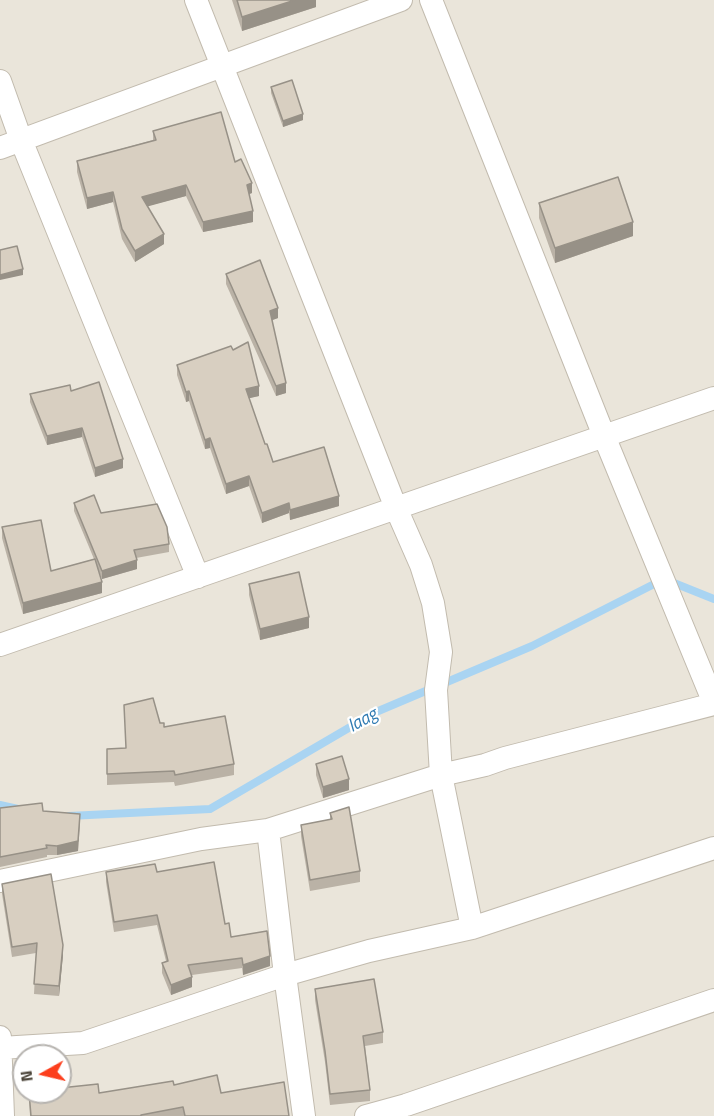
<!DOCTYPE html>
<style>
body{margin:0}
#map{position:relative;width:714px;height:1116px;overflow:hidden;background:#f6f3ec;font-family:"Titillium Web",sans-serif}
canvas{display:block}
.north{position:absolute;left:12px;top:1044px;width:60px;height:60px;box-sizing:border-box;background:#fff;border:2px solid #b7b4b0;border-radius:50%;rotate:262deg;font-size:16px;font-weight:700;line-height:24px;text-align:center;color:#4b4439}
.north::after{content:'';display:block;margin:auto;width:21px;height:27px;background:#fc3f1d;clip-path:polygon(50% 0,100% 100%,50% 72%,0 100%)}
</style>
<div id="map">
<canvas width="714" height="1116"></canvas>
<div class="north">N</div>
</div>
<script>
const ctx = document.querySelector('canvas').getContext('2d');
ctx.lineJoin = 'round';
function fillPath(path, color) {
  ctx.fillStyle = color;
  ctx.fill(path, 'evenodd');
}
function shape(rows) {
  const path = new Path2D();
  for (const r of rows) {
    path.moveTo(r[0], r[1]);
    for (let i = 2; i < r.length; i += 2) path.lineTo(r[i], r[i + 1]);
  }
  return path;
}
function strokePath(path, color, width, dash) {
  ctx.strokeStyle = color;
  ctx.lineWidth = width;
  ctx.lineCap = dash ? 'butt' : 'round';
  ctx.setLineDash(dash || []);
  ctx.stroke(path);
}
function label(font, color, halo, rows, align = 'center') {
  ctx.font = font + ' "Titillium Web",sans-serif';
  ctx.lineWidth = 4.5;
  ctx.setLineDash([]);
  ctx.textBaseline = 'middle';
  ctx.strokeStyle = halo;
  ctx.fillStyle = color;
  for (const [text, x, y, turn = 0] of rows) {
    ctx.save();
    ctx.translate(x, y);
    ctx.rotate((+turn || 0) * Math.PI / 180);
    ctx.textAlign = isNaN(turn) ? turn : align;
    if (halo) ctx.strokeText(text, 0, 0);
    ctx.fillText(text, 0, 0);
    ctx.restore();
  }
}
const residential = shape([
 [0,0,714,0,714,1116,0,1116],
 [24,1056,60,1056,60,1092,24,1092]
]);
const stream = shape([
 [0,805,18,809],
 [69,816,210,809,376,712,532,646,664,579,714,599]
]);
const street = shape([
 [196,0,396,508,421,565,433,603,441,652,436,690,441,775,472,928],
 [431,0,604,436,714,703],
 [0,81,21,140,198,577],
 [0,148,401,0],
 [0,645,714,398],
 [268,830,285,975,304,1116],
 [0,881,201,839,268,830,441,775,485,765,505,758,714,704],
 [0,1037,3,1116],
 [0,1048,83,1043,285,975,369,951,472,928,714,848],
 [366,1116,406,1105,714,1000]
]);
const wall = shape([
 [232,0,316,0,316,7,242,31],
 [271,87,303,120,283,127,271,93],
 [153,131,235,162,252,193,249,194,253,222,203,232,186,196,147,206,164,244,135,262,122,239,113,202,87,209,77,172,77,161,153,140],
 [539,203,633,236,555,263,539,218],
 [226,274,278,318,272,320,286,393,276,396,226,284],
 [177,365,259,396,249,398,265,444,273,462,339,506,290,520,289,513,262,523,249,486,226,494,210,448,205,449,189,401,186,402,177,375],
 [71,391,123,468,95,477,82,437,47,445,30,402,30,394],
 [74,503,101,513,169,544,169,552,136,558,137,569,102,579,98,569,102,593,23,614,2,538,2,527,51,571,94,559,74,511],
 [249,584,309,628,260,640,249,595],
 [160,723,164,727,234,764,234,775,175,786,174,782,107,785,107,749,126,748],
 [316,764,349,790,323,798,316,775],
 [0,808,43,811,80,824,78,851,57,855,47,855,47,857,0,867],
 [330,813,360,871,360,882,310,891,301,836,301,825,330,820],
 [106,872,157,872,225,924,231,937,270,966,243,975,242,968,192,975,192,987,171,995,162,973,162,963,166,961,157,925,114,932,106,882],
 [2,884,63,955,59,996,34,994,36,953,12,957,2,894],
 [315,989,383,1032,383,1043,365,1046,370,1090,370,1101,330,1105,325,1062,315,1000],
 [174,1085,221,1093,289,1116,30,1116,29,1092,99,1093]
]);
const shadedWall = shape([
 [295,0,316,0,316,7,242,31,242,17],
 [303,114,303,120,283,127,283,121],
 [252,183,252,193,247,195,247,185],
 [186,185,186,196,142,208,142,197],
 [113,192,113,202,87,209,87,198],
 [253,211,253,222,203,232,203,222],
 [633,222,633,236,555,263,555,248],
 [164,234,164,244,135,262,135,251],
 [23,269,23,275,0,280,0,275],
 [278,308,278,318,270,321,270,311],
 [286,383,286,393,276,396,276,386],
 [259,386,259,396,246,399,246,389],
 [189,391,189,401,186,402,186,392],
 [82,428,82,437,47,445,47,436],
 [210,438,210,448,205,449,205,440],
 [123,459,123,468,95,477,95,468],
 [249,476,249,486,226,494,226,484],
 [339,496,339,506,290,520,290,510],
 [289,503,289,513,262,523,262,513],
 [137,560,137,569,102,579,102,571],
 [102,582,102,593,23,614,23,603],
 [309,617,309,628,260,640,260,629],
 [349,779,349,790,323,798,323,787],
 [80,814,78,851,57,855,57,846],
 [63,945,63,955,59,996,59,986],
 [270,956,270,966,243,975,243,965],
 [192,977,192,987,171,995,171,985]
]);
const building = shape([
 [237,0,295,0,242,17,237,0],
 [292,80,303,114,283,121,271,87,292,80],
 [221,112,235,162,241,159,252,183,247,185,253,211,203,222,186,185,142,197,164,234,135,251,122,229,113,192,87,198,77,161,156,140,153,131,221,112],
 [618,177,633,222,555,248,539,203,618,177],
 [17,246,23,269,0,275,0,250,17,246],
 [260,260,278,308,270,311,286,383,276,386,226,274,260,260],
 [248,342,259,386,246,389,265,444,267,444,273,462,324,447,339,496,290,510,289,503,262,513,249,476,226,484,210,438,205,440,189,391,186,392,177,365,231,346,233,350,248,342],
 [99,382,123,459,95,468,82,428,47,436,30,394,70,385,71,391,99,382],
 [94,495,101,513,157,504,167,527,169,544,134,550,137,560,102,571,74,503,94,495],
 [41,520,51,571,95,559,102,582,23,603,2,527,41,520],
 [299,572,309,617,260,629,249,584,299,572],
 [153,698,160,723,164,723,164,727,225,716,234,764,175,775,174,771,107,774,107,749,126,748,124,705,153,698],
 [342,756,349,779,323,787,316,764,342,756],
 [42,803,43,811,80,814,78,841,57,846,46,845,47,848,0,857,0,808,42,803],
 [349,807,360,871,310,880,301,825,332,819,330,813,349,807],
 [214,862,225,924,229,923,231,937,267,931,270,956,243,965,242,958,188,965,192,977,171,985,162,963,168,961,157,915,114,922,106,872,155,864,157,872,214,862],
 [51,874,63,945,59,986,34,984,37,943,12,947,2,884,51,874],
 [374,979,383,1032,363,1036,370,1090,330,1094,325,1051,315,989,374,979],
 [217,1075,221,1093,284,1082,289,1116,185,1116,183,1107,141,1115,141,1116,31,1116,29,1092,60,1092,60,1088,98,1084,99,1093,173,1081,174,1085,217,1075]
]);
const waterNames = [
 ["laag",363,721,-29]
];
fillPath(residential, '#eae5da');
strokePath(stream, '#a9d4f2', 8);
strokePath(street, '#c2bbae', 24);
strokePath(street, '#fff', 22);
fillPath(wall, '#bab2a6');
fillPath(shadedWall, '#979187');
fillPath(building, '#d8cfc1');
strokePath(building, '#979187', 1.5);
label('italic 18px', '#2e7ab2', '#fff', waterNames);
</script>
